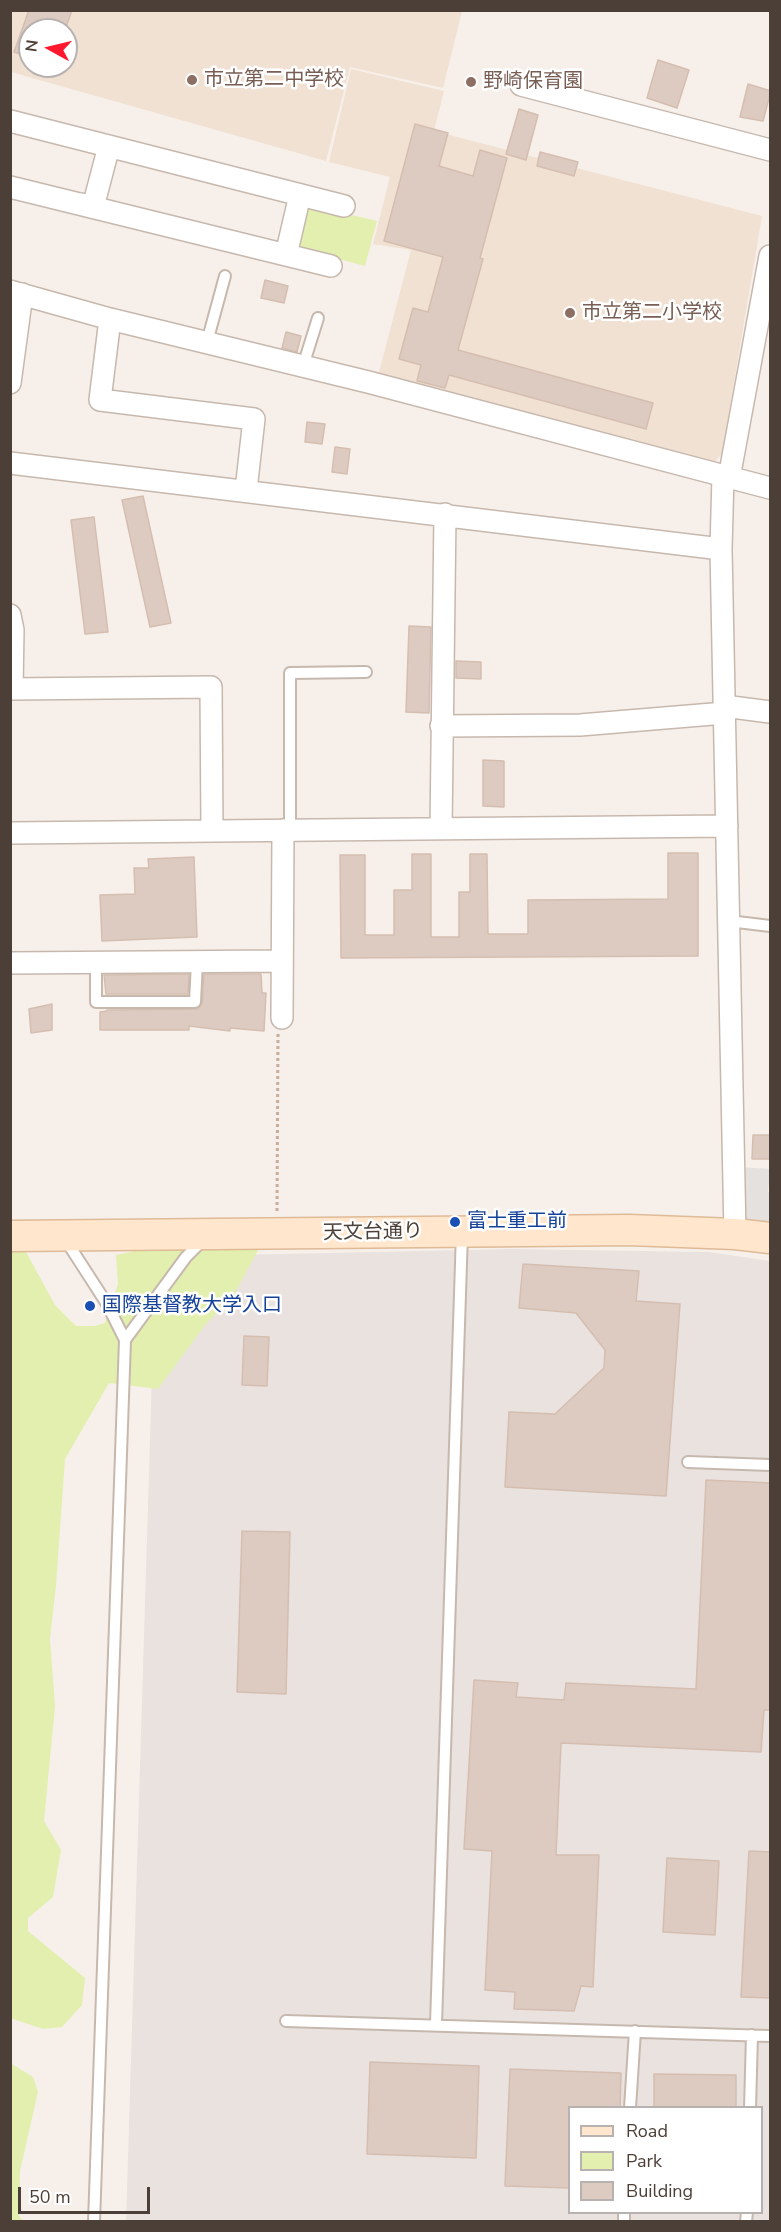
<!DOCTYPE html>
<meta charset="utf-8">
<style>
body{margin:0}
#map{position:relative;width:781px;height:2232px;overflow:hidden;background:#f7f0ea;font-family:"Nunito Sans",sans-serif}
canvas{display:block}
.frame{position:absolute;inset:0;border:12px solid #4c3f37;pointer-events:none}
.legend{position:absolute;left:568px;top:2106px;width:195px;height:108px;box-sizing:border-box;background:#fff;border:2px solid #b7b2af;margin:0;padding:8px 10px;list-style:none;font-size:18px;color:#4c3f37}
.legend li{display:flex;align-items:center;gap:12px;height:30px}
.legend b{width:30px;border:2px solid #b7b2af}
.north{position:absolute;left:18px;top:18px;width:60px;height:60px;box-sizing:border-box;background:#fff;border:2px solid #b7b2af;border-radius:50%;rotate:278deg;font-size:16px;font-weight:700;line-height:24px;text-align:center;color:#4c3f37}
.north::after{content:'';display:block;margin:auto;width:21px;height:27px;background:#ff192e;clip-path:polygon(50% 0,100% 100%,50% 72%,0 100%)}
.scale{position:absolute;left:18px;top:2187px;width:132px;height:27px;box-sizing:border-box;border:3px solid #4c3f37;border-top:0;padding-left:8px;font-size:18px;line-height:21px;white-space:nowrap;color:#4c3f37;-webkit-text-stroke:4px #fff;paint-order:stroke}
</style>
<div id="map">
<canvas width="781" height="2232"></canvas>
<div class="frame"></div>
<ul class="legend">
<li><b style="height:8px;background:#ffe6cc"></b>Road</li>
<li><b style="height:16px;background:#e2efaf"></b>Park</li>
<li><b style="height:16px;background:#ddcbc1"></b>Building</li>
</ul>
<div class="north">N</div>
<div class="scale">50 m</div>
</div>
<script>
const ctx = document.querySelector('canvas').getContext('2d');
ctx.lineJoin = 'round';
function fillPath(path, color) {
  ctx.fillStyle = color;
  ctx.fill(path, 'evenodd');
}
function shape(rows) {
  const path = new Path2D();
  for (const r of rows) {
    path.moveTo(r[0], r[1]);
    for (let i = 2; i < r.length; i += 2) path.lineTo(r[i], r[i + 1]);
  }
  return path;
}
function strokePath(path, color, width, dash) {
  ctx.strokeStyle = color;
  ctx.lineWidth = width;
  ctx.lineCap = dash ? 'butt' : 'round';
  ctx.setLineDash(dash || []);
  ctx.stroke(path);
}
function label(font, color, halo, rows, align = 'center') {
  ctx.font = font + ' "Nunito Sans","Noto Sans JP",sans-serif';
  ctx.lineWidth = 5;
  ctx.setLineDash([]);
  ctx.textBaseline = 'middle';
  ctx.strokeStyle = halo;
  ctx.fillStyle = color;
  for (const [text, x, y, turn = 0] of rows) {
    ctx.save();
    ctx.translate(x, y);
    ctx.rotate((+turn || 0) * Math.PI / 180);
    ctx.textAlign = isNaN(turn) ? turn : align;
    if (halo) ctx.strokeText(text, 0, 0);
    ctx.fillText(text, 0, 0);
    ctx.restore();
  }
}
const industrial = shape([
 [511,1249,709,1252,770,1261,770,2221,126,2222,154,1309,190,1256],
 [570,2108,762,2108,762,2212,570,2212]
]);
const education = shape([
 [10,11,462,11,443,88,350,67,326,161,11,72],
 [30,30,66,30,66,66,30,66],
 [351,69,444,91,434,131,762,216,722,454,712,465,378,376,411,250,373,244,390,177,329,162]
]);
const green = shape([
 [305,204,377,221,365,266,294,247],
 [20,1241,55,1305,76,1326,94,1326,105,1323,118,1284,116,1255,140,1250,261,1245,232,1298,206,1324,158,1389,109,1383,65,1459,56,1585,50,1639,55,1706,44,1821,61,1850,53,1897,28,1918,28,1931,85,1978,82,2005,62,2027,43,2029,10,2018,10,1242],
 [10,2063,33,2077,38,2092,20,2171,19,2216,23,2221,11,2221]
]);
const parking = shape([
 [740,1167,770,1169,768,1192,770,1192,770,1224,746,1222,742,1217]
]);
const building = shape([
 [29,10,72,10,65,30,30,30,30,57,14,52,29,10],
 [658,60,689,70,677,108,647,98,658,60],
 [748,84,771,91,763,121,740,117,748,84],
 [519,109,538,115,526,160,506,154,519,109],
 [415,124,448,133,439,166,473,176,480,150,507,158,480,258,483,259,458,350,653,403,646,429,449,375,445,388,417,381,421,365,399,359,413,308,428,312,443,257,384,241,415,124],
 [540,152,578,162,574,176,537,166,540,152],
 [265,280,288,286,284,303,261,298,265,280],
 [286,332,301,336,297,352,282,348,286,332],
 [307,422,325,424,322,444,305,442,307,422],
 [335,447,350,449,347,474,332,472,335,447],
 [143,496,171,623,150,627,122,500,143,496],
 [94,517,108,632,85,634,71,520,94,517],
 [409,626,431,627,429,713,406,712,409,626],
 [456,661,481,662,481,679,456,678,456,661],
 [483,760,504,761,504,807,483,806,483,760],
 [668,853,698,853,698,956,341,958,340,855,365,855,365,935,394,935,394,890,412,890,412,854,431,854,431,937,459,937,459,892,470,892,470,854,487,854,488,934,528,934,528,900,668,899,668,853],
 [194,857,197,937,102,941,100,895,135,894,134,868,149,868,148,859,194,857],
 [189,974,188,994,106,994,104,975,189,974],
 [204,974,261,974,262,993,266,993,264,1031,230,1028,230,1031,189,1026,189,1030,100,1030,100,1012,107,1011,107,1010,198,1009,202,1003,204,974],
 [52,1004,52,1030,31,1033,29,1009,52,1004],
 [753,1135,771,1135,771,1159,752,1159,753,1135],
 [523,1264,639,1271,636,1301,680,1304,666,1496,505,1487,509,1412,555,1414,604,1368,605,1350,576,1313,519,1308,523,1264],
 [244,1336,269,1337,267,1386,242,1385,244,1336],
 [706,1480,771,1483,771,1710,764,1710,761,1752,561,1743,556,1855,599,1855,593,1987,581,1986,574,2011,514,2009,515,1992,485,1990,492,1851,464,1849,474,1680,518,1683,516,1697,564,1700,566,1683,696,1689,706,1480],
 [242,1531,290,1532,286,1694,237,1692,242,1531],
 [749,1851,771,1852,771,1998,741,1997,749,1851],
 [667,1858,719,1861,715,1935,663,1932,667,1858],
 [370,2062,479,2066,476,2158,367,2154,370,2062],
 [510,2069,621,2073,620,2108,570,2108,570,2188,505,2186,510,2069],
 [654,2074,736,2075,736,2108,654,2108,654,2074]
]);
const path = shape([
 [277,1211,278,1034]
]);
const service = shape([
 [207,342,225,276],
 [303,366,318,318],
 [290,830,290,673,366,672],
 [729,921,770,926],
 [96,963,96,1002,195,1002,197,962],
 [65,1239,107,1304,125,1340,94,2222],
 [125,1340,186,1257,203,1240],
 [688,1462,770,1465],
 [286,2021,770,2036],
 [436,2024,462,1233],
 [630,2108,635,2031],
 [750,2108,752,2035],
 [624,2222,624,2212],
 [746,2222,747,2212]
]);
const minor = shape([
 [521,85,770,150],
 [10,121,344,206],
 [10,187,331,266],
 [81,204,93,207,109,146],
 [286,255,300,195],
 [10,291,110,319,368,382,770,488],
 [110,319,100,400,254,419,246,490],
 [10,383,22,294],
 [10,463,721,549],
 [723,476,721,549,735,1234],
 [729,478,770,256],
 [10,615,13,630,12,689],
 [10,689,211,687,212,831],
 [724,706,770,712],
 [441,726,580,725,725,713],
 [441,829,445,514],
 [10,833,727,826],
 [10,963,282,961],
 [282,1018,283,830]
]);
const secondary = shape([
 [10,1236,629,1230,735,1234,770,1238]
]);
const markers = [
 [192,80,6,"#8d6e63"],
 [471,82,6,"#8d6e63"],
 [570,313,6,"#8d6e63"],
 [455,1222,6,"#1a4fb4"],
 [90,1306,6,"#1a4fb4"]
];
const educationNames = [
 ["市立第二中学校",204,80],
 ["野崎保育園",483,82],
 ["市立第二小学校",582,313]
];
const transitNames = [
 ["富士重工前",467,1222],
 ["国際基督教大学入口",102,1306]
];
const streetNames = [
 ["天文台通り",373,1233,-1]
];
fillPath(industrial, '#e9e2df');
fillPath(education, '#f1e1d3');
fillPath(green, '#e2efaf');
fillPath(parking, '#e5e1df');
fillPath(building, '#ddcbc1');
strokePath(building, '#d5beb0', 1.5);
strokePath(service, '#c7b8ae', 14);
strokePath(minor, '#c7b8ae', 24);
strokePath(secondary, '#deba97', 33);
strokePath(path, '#c7ad9b', 3, [3, 3]);
strokePath(service, '#fff', 10);
strokePath(minor, '#fff', 21);
strokePath(secondary, '#ffe6cc', 30);
for (const [x, y, r, color] of markers) {
  const dot = new Path2D();
  dot.arc(x, y, r, 0, 2 * Math.PI);
  ctx.fillStyle = color;
  ctx.fill(dot);
  strokePath(dot, '#fff', 2);
}
label('20px', '#785e54', '#fff', educationNames, 'left');
label('20px', '#164399', '#fff', transitNames, 'left');
label('20px', '#4c3f37', '#fff', streetNames);
</script>
